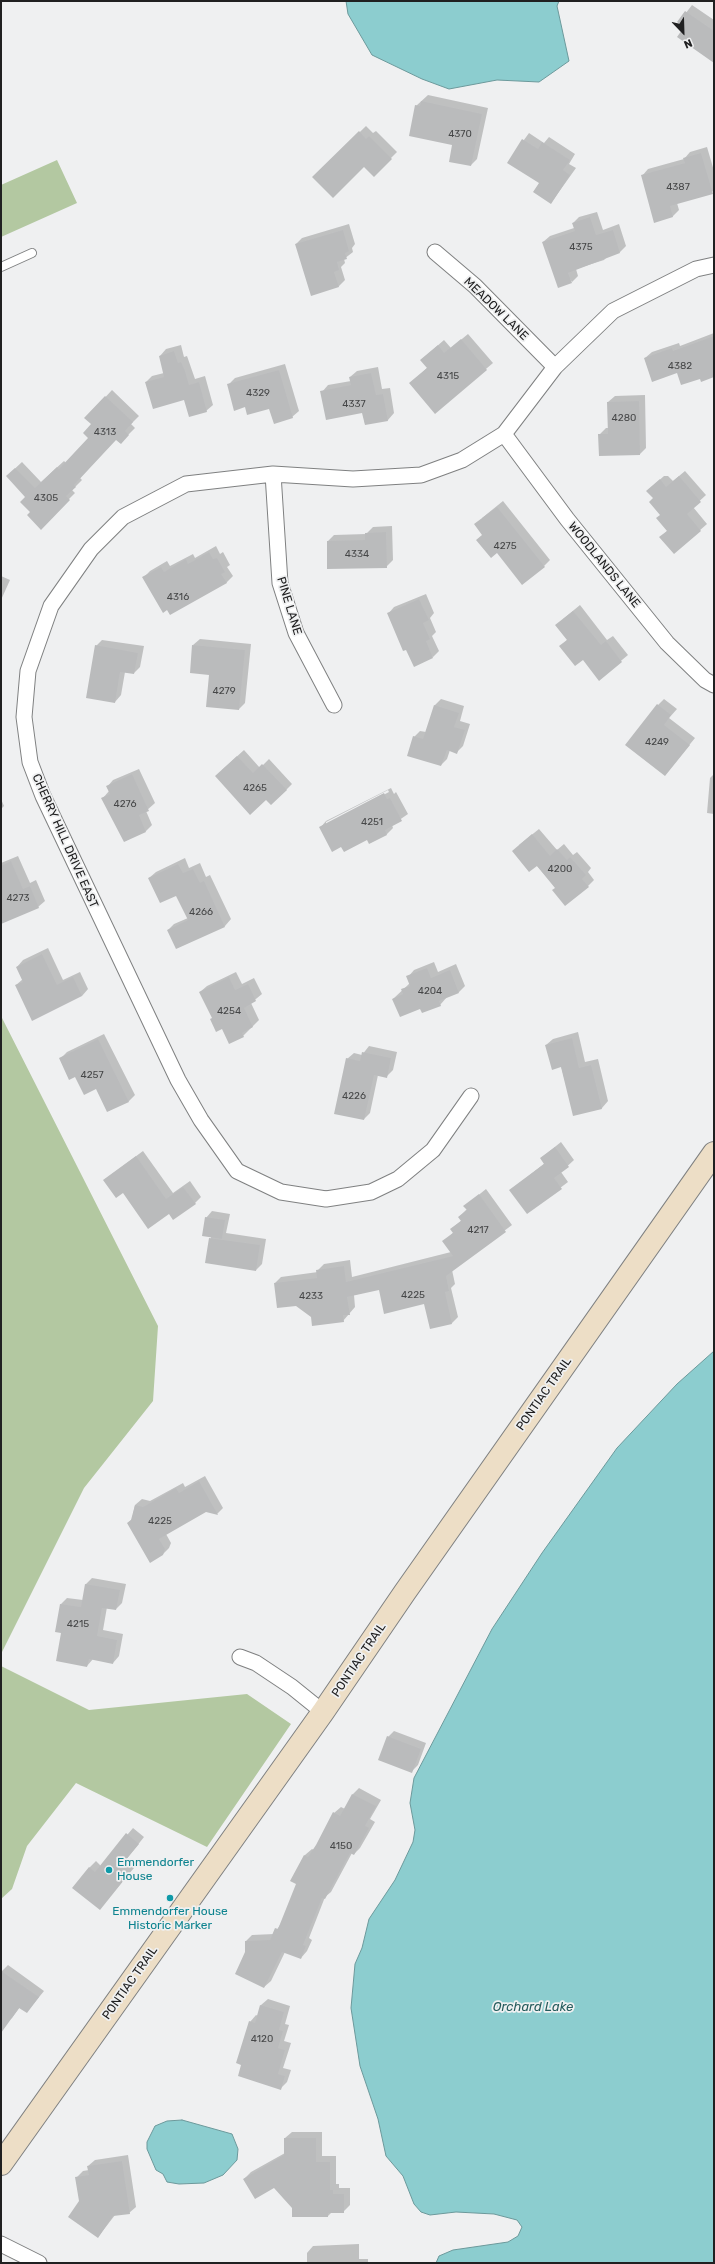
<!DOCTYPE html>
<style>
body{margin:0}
#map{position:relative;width:715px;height:2264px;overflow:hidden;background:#eff0f1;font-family:Rubik,sans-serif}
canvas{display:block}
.frame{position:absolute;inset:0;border:2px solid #202021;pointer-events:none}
.north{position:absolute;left:663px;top:12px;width:40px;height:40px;-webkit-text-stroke:3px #eff0f1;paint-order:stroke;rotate:157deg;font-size:11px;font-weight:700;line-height:16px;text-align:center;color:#202021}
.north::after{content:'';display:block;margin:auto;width:14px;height:18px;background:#202021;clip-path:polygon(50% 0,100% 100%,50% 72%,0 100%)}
</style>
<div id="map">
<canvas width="715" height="2264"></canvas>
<div class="frame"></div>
<div class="north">N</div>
</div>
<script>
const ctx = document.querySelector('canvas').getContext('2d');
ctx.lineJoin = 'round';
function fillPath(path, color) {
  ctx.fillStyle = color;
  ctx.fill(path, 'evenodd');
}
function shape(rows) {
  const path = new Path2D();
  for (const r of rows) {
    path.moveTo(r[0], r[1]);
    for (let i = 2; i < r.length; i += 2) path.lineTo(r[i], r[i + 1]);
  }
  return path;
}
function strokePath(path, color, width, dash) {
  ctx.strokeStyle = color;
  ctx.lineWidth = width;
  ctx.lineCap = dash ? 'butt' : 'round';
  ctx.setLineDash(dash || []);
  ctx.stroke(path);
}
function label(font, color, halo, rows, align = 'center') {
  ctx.font = font + ' Rubik,sans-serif';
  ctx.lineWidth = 3.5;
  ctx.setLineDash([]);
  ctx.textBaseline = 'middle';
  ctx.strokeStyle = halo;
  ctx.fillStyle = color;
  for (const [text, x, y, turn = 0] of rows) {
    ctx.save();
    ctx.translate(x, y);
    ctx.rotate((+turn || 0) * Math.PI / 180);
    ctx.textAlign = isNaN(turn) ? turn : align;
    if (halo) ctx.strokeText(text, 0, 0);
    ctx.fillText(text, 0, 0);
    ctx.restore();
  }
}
const green = shape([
 [57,160,77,203,1,237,1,185],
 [1,1016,158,1326,153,1401,84,1488,1,1654],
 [1,1666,89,1710,247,1694,291,1724,207,1847,76,1783,27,1846,12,1889,1,1899]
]);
const water = shape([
 [346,1,559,1,557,6,569,61,539,82,497,80,449,89,422,79,372,55,348,14,346,1],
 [714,1351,714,2263,436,2263,439,2256,453,2250,508,2242,518,2236,522,2227,517,2220,494,2214,456,2212,430,2215,421,2212,414,2204,403,2176,386,2156,378,2119,360,2066,351,2008,355,1964,362,1948,369,1919,395,1880,413,1842,415,1830,410,1803,414,1778,492,1629,542,1553,617,1448,677,1384,714,1351],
 [182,2120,232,2134,238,2149,237,2160,223,2175,204,2183,179,2184,167,2182,163,2174,156,2170,147,2149,147,2142,155,2126,167,2121,182,2120]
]);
const shadow = shape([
 [692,5,714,20,714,61,686,27,679,22],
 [428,95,488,108,477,159,471,165,453,144,416,106],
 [366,126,373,133,376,131,397,152,374,175,364,166,314,177],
 [529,133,544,143,549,137,575,154,569,164,576,168,551,203,540,183,508,162],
 [707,147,714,171,714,191,677,203,679,210,672,217,642,176,648,169,684,159,690,152],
 [597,212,603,230,619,224,626,246,620,252,608,256,604,260,576,269,578,276,572,282,543,242,550,236,574,228,573,223,579,217],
 [349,224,355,244,352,248,353,252,344,259,345,263,341,267,345,280,338,287,296,244,302,238],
 [714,333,714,376,700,377,677,372,645,358,652,352,679,343,680,346],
 [468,334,493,363,435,412,411,383,428,367,428,354,444,340,451,348],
 [181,345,184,357,187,356,195,379,205,376,213,405,206,411,184,399,146,382,152,376,164,373,160,356,166,349],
 [285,364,299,411,292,417,270,408,246,406,228,385,235,378],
 [378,367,382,389,390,388,394,413,388,420,365,424,363,412,322,392,328,385,351,381,350,377,357,371],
 [112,390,139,416,131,424,135,428,120,443,116,439,80,478,82,480,72,490,75,493,57,511,31,512,26,497,7,476,22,462,41,482,64,461,66,463,89,438,93,424,86,418],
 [645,395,646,448,640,454,599,435,606,428,609,428,608,402,615,396],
 [685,471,706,495,693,507,707,524,674,553,661,537,668,530,654,498,647,491,664,476,668,476,673,481],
 [503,501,550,560,544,566,483,534,482,518],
 [392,526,393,560,386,567,328,541,334,535,366,534,373,527],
 [216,546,220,554,223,552,230,565,227,567,233,576,226,583,144,577,150,571,167,561,170,566,193,554,195,558],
 [1,576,10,580,1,600],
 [426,594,434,613,430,618,436,632,432,636,439,651,433,657,407,648,388,614,394,607],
 [580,605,607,640,613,636,628,655,599,679,583,659,561,646,568,639,563,619],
 [200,639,251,644,245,703,239,709,193,645],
 [102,640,144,646,140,667,134,673,125,672,121,695,115,702,96,646],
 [441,699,464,706,460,721,470,724,463,746,457,752,450,750,447,759,441,765,414,737,420,731,426,732,435,705],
 [664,699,677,709,669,718,695,738,665,775,658,705],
 [244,750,260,768,269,759,292,784,286,790,266,798,222,770],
 [139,769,155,803,146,811,152,825,146,831,125,841,103,798,109,791,107,787,113,780],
 [714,774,714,814,707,813,710,778],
 [391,788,394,794,396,792,408,814,392,825,393,828,387,834,370,843,367,838,341,846,320,828,326,821],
 [388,790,389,792,326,825,326,822],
 [1,799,4,806,1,809],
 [539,829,557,850,564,844,573,855,577,852,591,868,588,872,594,880,588,886,556,888,519,845],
 [18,856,30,883,36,880,45,901,38,907,1,923,1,863],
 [185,858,189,868,200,863,206,877,210,875,231,919,225,926,177,948,168,930,174,924,188,918,177,894,149,878,156,872],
 [48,948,63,980,80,972,88,989,82,996,16,985,23,979,17,967,23,960],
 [434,962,438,972,456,964,465,986,459,992,447,997,440,1005,421,1008,393,999,410,983,408,977,414,970],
 [236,972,242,984,254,978,262,994,251,1003,259,1020,243,1036,222,1028,213,1018,200,992,207,986],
 [578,1032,585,1062,598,1059,608,1101,602,1108,574,1115,561,1066,546,1045,553,1039],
 [104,1034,135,1095,129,1101,108,1111,97,1088,76,1076,60,1059,67,1052],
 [369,1046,397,1052,393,1070,386,1077,378,1075,370,1113,364,1119,347,1059,354,1053,362,1055],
 [561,1142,574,1160,561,1172,568,1182,527,1213,511,1190,545,1163,541,1158],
 [143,1151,173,1193,190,1181,201,1197,195,1203,169,1213,123,1192,104,1180],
 [486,1189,512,1225,452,1270,455,1284,451,1288,458,1317,452,1323,431,1328,425,1302,379,1289,354,1295,355,1307,343,1321,312,1316,275,1283,281,1277,318,1272,318,1270,324,1264,350,1260,352,1277,451,1252,444,1241,454,1232,451,1229,462,1220,459,1217,467,1209,465,1206],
 [212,1211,230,1214,226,1233,266,1239,262,1264,256,1270,206,1262,211,1237,206,1218],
 [205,1476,223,1508,217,1514,205,1511,166,1534,171,1543,169,1548,163,1554,128,1523,132,1519,135,1505,142,1499,150,1501,183,1483,185,1487],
 [92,1578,126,1584,122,1603,116,1609,107,1607,103,1630,123,1634,119,1656,113,1663,93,1659,87,1666,62,1632,56,1631,61,1604,67,1598,83,1600,86,1584],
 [394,1731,426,1743,418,1765,412,1771,388,1737],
 [359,1788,381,1800,370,1819,375,1822,360,1848,354,1854,352,1853,331,1892,325,1897,309,1938,312,1940,307,1951,301,1958,285,1952,271,1981,264,1987,246,1952,246,1941,252,1935,274,1934,282,1922,298,1884,292,1880,305,1855,312,1849,314,1850,334,1813,341,1807,345,1809,353,1794],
 [133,1828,144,1837,125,1861,134,1868,100,1908,89,1868,96,1861,101,1866],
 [8,1965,44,1991,27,2012,20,2007,12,2018,1,2026,1,1972],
 [268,1999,290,2006,285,2024,289,2025,284,2041,291,2043,283,2068,291,2070,287,2082,281,2088,250,2022,256,2015,258,2016,261,2005],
 [292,2132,322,2132,322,2156,336,2156,336,2184,339,2184,339,2188,350,2188,350,2205,343,2212,332,2212,328,2216,293,2208,275,2187,244,2179,251,2172,285,2153,285,2138],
 [128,2155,136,2207,129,2213,115,2215,98,2237,80,2202,76,2178,83,2171,89,2170,88,2166,95,2160],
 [359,2244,359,2259,368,2259,368,2263,307,2263,307,2253,313,2246]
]);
const building = shape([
 [685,11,714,31,714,63,677,37,684,27,677,22],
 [421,101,482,114,471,166,449,162,452,145,409,136,415,105,420,106],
 [359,131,366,139,369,136,392,159,374,177,364,167,333,198,312,177],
 [522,139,538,149,542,142,570,160,563,170,570,175,551,204,533,192,539,183,507,163],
 [701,153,713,194,670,206,673,217,654,223,641,175,685,163,683,158],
 [590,217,596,235,613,230,620,253,568,273,572,283,558,288,542,242,575,231,572,223],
 [343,230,349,251,345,253,347,259,337,262,339,270,334,272,339,287,311,296,295,244],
 [714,336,714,377,701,382,700,379,681,385,677,373,652,382,644,358,672,348,673,351],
 [461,339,487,370,435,414,409,383,427,368,420,360,438,345,444,353],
 [174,351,178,363,181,362,185,371,189,385,199,382,207,412,189,417,184,400,153,409,145,382,164,377,159,356],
 [279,370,293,418,274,424,269,409,247,415,245,407,234,411,227,384],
 [371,373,376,395,383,394,388,421,365,425,362,413,326,420,320,391,351,385,349,377],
 [105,396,133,422,125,431,129,435,121,444,116,440,74,485,76,487,66,496,70,500,41,530,27,515,30,512,20,502,25,497,6,476,15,468,35,488,57,467,59,469,88,438,83,433,91,424,84,418],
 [639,401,640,455,599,456,598,434,608,434,607,402],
 [679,476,701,502,687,514,701,531,674,554,659,537,667,531,656,518,660,515,649,502,653,498,646,491,660,479,666,487],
 [497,507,545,567,522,585,497,553,491,558,476,540,482,535,474,524],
 [386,532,387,568,327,569,327,541,365,540,365,533],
 [209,552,213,559,217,558,225,572,221,574,227,583,170,615,167,610,163,613,142,577,161,567,164,572,186,559,188,564],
 [419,599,429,620,423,623,430,639,426,641,433,658,414,667,406,650,403,651,387,613],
 [573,611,601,645,606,641,622,662,599,681,583,660,575,666,559,646,567,640,555,625],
 [95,645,138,653,134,674,120,672,115,703,86,698],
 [192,645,245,650,239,710,206,707,209,675,190,673],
 [657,704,671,715,664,725,690,745,665,776,625,745],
 [434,705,459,713,454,727,465,730,457,754,447,750,441,766,407,756,413,736,423,739],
 [237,756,253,773,262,764,287,790,271,805,266,800,250,815,215,776],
 [132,774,149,811,139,815,146,832,124,842,101,798,110,794,106,786],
 [384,793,387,799,390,798,402,821,385,830,387,835,369,844,367,840,344,852,341,847,332,852,319,827],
 [532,834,550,856,557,849,567,860,570,857,586,875,582,879,589,887,565,906,552,890,555,888,537,866,529,872,512,851],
 [11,861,23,889,30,886,39,908,1,924,1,866],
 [178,864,183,873,193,869,200,883,204,881,225,927,176,949,167,930,188,920,176,896,160,903,148,878],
 [42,954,57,985,73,977,82,996,32,1021,15,985,23,982,16,967],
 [427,968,431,978,450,970,459,993,439,1001,441,1006,422,1013,420,1009,400,1017,392,999,403,994,401,989,410,986,406,976],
 [229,977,235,990,248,984,256,1001,244,1008,253,1027,242,1033,244,1037,229,1044,222,1029,216,1032,210,1019,212,1018,199,992],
 [572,1038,579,1068,591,1065,602,1109,573,1116,561,1067,552,1070,545,1045],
 [98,1039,129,1102,107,1112,96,1089,84,1095,75,1077,69,1080,59,1058],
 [362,1052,391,1058,387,1078,374,1075,364,1120,334,1114,346,1058,360,1061],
 [555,1147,569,1167,554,1178,562,1189,527,1214,509,1190,544,1164,540,1158],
 [136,1156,166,1199,183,1187,196,1204,173,1220,169,1214,148,1229,123,1193,116,1198,103,1180],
 [479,1194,506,1232,446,1276,449,1291,445,1292,452,1324,430,1329,424,1304,384,1314,379,1290,347,1297,350,1315,343,1315,344,1322,312,1326,311,1317,296,1306,277,1308,274,1283,317,1278,316,1270,344,1266,346,1282,453,1256,442,1241,453,1233,450,1229,461,1221,458,1217,467,1210,463,1206],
 [205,1217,225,1220,222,1239,202,1236],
 [209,1238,260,1245,256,1271,205,1263],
 [199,1481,218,1515,206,1512,159,1539,165,1549,163,1555,150,1563,127,1523,131,1520,135,1505,143,1507,176,1488,179,1493],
 [85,1584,120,1590,116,1610,102,1608,97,1636,117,1640,113,1664,89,1659,87,1667,56,1661,61,1633,55,1632,60,1604,81,1607],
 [387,1736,421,1749,412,1773,378,1760],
 [352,1794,376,1806,365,1826,369,1828,354,1855,350,1853,325,1899,322,1898,303,1945,306,1946,301,1959,282,1952,264,1988,235,1974,245,1952,245,1941,270,1940,275,1928,278,1929,296,1884,290,1881,304,1855,308,1857,316,1845,333,1812,340,1816],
 [126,1833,139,1844,119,1868,128,1875,100,1910,72,1888,89,1867,95,1872],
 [1,1971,39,1997,27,2013,19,2008,1,2033],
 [260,2005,284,2012,279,2030,283,2031,278,2048,285,2050,278,2074,285,2076,281,2090,238,2076,241,2065,236,2063,249,2021,255,2023],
 [284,2138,316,2138,316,2162,330,2162,330,2190,333,2190,333,2194,344,2194,344,2213,328,2213,328,2217,292,2217,292,2208,274,2188,255,2199,243,2179,284,2155],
 [122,2161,130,2214,113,2216,98,2238,68,2217,79,2201,75,2177,89,2175,87,2166]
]);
const service = shape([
 [1,267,32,253]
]);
const minor = shape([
 [435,252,475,286,555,367],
 [504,434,567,519,667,643,705,680,714,685],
 [273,474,280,583,296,633,334,705],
 [471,1096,433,1150,398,1179,371,1192,326,1199,281,1192,237,1171,201,1120,178,1080,43,796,30,762,24,717,28,671,51,606,91,549,123,517,186,484,273,474,353,479,421,475,462,460,504,434,555,367,613,311,696,269,714,265],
 [240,1657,256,1663,292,1687,323,1712],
 [1,2244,39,2263]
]);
const secondary = shape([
 [1,2164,323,1712,405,1592,714,1153]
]);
const markers = [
 [109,1870,4,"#0f9aa8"],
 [170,1898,4,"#0f9aa8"]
];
const numberNames = [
 ["4370",460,134],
 ["4387",678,187],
 ["4375",581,247],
 ["4382",680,366],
 ["4315",448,376],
 ["4329",258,393],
 ["4337",354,404],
 ["4280",624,418],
 ["4313",105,432],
 ["4305",46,498],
 ["4275",505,546],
 ["4334",357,554],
 ["4316",178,597],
 ["4279",224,691],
 ["4249",657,742],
 ["4265",255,788],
 ["4276",125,804],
 ["4251",372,822],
 ["4200",560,869],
 ["4273",18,898],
 ["4266",201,912],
 ["4204",430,991],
 ["4254",229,1011],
 ["4257",92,1075],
 ["4226",354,1096],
 ["4217",478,1230],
 ["4225",413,1295],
 ["4233",311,1296],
 ["4225",160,1521],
 ["4215",78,1624],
 ["4150",341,1846],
 ["4120",262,2039]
];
const streetNames = [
 ["MEADOW LANE",496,309,44],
 ["WOODLANDS LANE",604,565,51],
 ["PINE LANE",289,606,73],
 ["CHERRY HILL DRIVE EAST",65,841,66],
 ["PONTIAC TRAIL",544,1394,-55],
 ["PONTIAC TRAIL",359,1660,-56],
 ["PONTIAC TRAIL",130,1983,-55]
];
const cultureNames = [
 ["Emmendorfer",117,1863],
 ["House",117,1877],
 ["Emmendorfer House",170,1912,"center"],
 ["Historic Marker",170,1926,"center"]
];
const waterNames = [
 ["Orchard Lake",533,2007]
];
fillPath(green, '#b3c8a1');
fillPath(water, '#8ccdcf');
strokePath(water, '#6c999b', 1);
fillPath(shadow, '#0003');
fillPath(building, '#babbbc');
strokePath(service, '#7f8081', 10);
strokePath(minor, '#7f8081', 17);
strokePath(secondary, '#7f8081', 24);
strokePath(service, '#fff', 8);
strokePath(minor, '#fff', 15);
strokePath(secondary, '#eddec6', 22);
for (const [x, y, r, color] of markers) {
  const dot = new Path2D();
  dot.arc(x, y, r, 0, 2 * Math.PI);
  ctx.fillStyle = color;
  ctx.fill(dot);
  strokePath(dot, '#eff0f1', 1.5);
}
label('10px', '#464748', null, numberNames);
label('12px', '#202021', '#eff0f1', streetNames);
label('12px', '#0d838f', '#eff0f1', cultureNames, 'left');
label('italic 13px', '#245b5c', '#eff0f1', waterNames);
</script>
